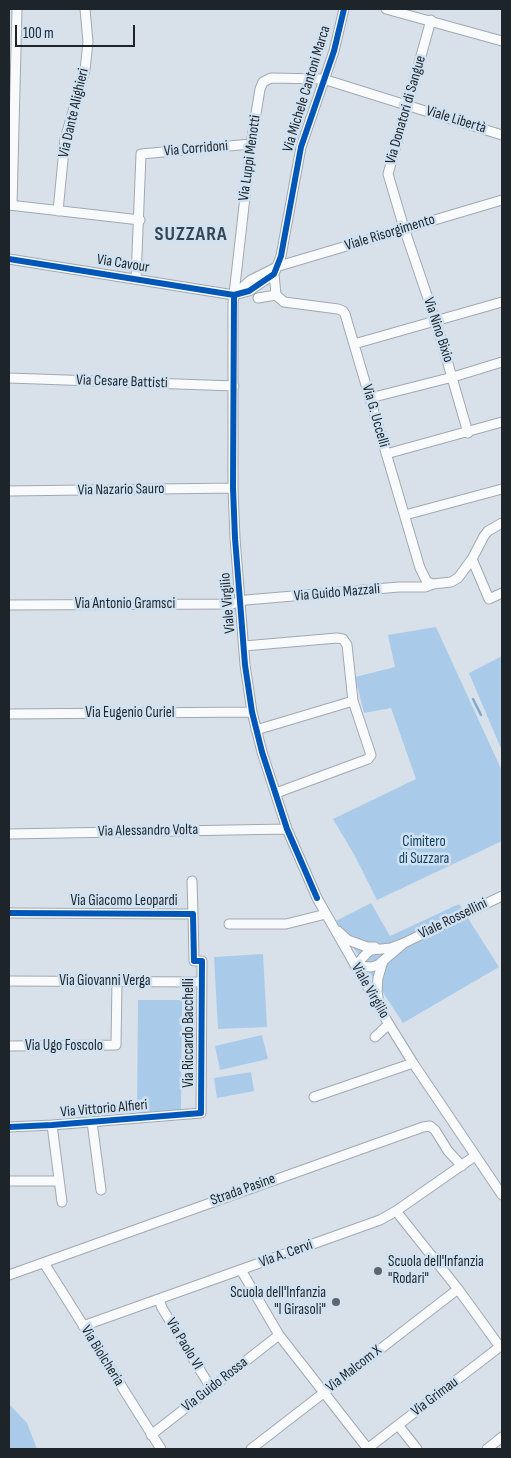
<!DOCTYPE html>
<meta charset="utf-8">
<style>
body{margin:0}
#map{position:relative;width:511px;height:1458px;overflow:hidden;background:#d8e1ea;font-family:"Sofia Sans Condensed",sans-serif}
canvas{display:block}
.frame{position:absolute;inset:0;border:10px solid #1d242a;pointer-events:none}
.scale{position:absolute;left:15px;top:25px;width:120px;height:22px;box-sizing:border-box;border:2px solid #1d242a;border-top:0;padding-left:6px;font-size:15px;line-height:18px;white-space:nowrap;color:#1d242a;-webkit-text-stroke:4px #d0e2f2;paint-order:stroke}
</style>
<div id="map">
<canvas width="511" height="1458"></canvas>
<div class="frame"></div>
<div class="scale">100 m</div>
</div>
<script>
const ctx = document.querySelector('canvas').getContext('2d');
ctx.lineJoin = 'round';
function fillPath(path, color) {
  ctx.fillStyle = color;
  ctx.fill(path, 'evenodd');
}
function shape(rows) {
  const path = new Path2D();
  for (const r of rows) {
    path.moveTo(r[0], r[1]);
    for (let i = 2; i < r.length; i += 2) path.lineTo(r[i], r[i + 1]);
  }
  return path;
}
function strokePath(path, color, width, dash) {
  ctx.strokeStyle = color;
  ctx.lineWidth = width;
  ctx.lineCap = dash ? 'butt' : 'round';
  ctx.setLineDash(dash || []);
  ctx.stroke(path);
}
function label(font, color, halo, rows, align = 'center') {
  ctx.font = font + ' "Sofia Sans Condensed",sans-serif';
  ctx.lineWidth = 5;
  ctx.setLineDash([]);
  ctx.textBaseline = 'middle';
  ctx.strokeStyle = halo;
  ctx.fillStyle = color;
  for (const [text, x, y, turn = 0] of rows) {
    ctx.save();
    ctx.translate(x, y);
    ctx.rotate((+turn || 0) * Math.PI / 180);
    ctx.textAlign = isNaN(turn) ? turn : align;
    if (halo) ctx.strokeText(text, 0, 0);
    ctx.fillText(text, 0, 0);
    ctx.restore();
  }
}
const green = shape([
 [436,627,502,771,502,841,377,900,355,856,333,819,416,779,391,708,364,713,355,677,395,667,388,635],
 [502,656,502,751,469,673],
 [371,903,390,936,459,904,499,967,403,1023,336,921],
 [263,954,267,1027,218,1029,214,957],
 [138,1000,182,1000,181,1110,137,1113],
 [262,1035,268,1059,220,1070,215,1046],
 [251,1072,254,1091,217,1098,214,1078],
 [9,1404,27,1423,37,1449,9,1449]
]);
const stream = shape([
 [473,699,481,715]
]);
const minor = shape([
 [386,9,502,41],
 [431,20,388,174,404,228,436,322,468,433],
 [502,135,323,79,271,78,263,82,260,89,251,144,233,303,233,488,235,538,245,665,252,712,262,752,287,829,317,898,387,1021,413,1063,502,1195],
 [9,205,140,220],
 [12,205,17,9],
 [58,211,65,139,85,70,88,42,85,9],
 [9,259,234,295,249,291,274,274,281,256,301,147,334,51,344,9],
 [274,274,276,295],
 [136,279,141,154,251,144],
 [236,293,251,280,279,266,502,200],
 [276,295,284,302,338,309,343,311,345,314,420,568,427,582,433,584],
 [258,298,276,295],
 [354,344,502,302],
 [9,378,234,386],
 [370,398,453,377,502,362],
 [386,454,502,422],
 [9,491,233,488],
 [405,515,502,489],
 [472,559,489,599,502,593],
 [9,605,232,604,246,600,399,587,425,587,433,584,451,582,458,578,472,559,484,536,488,531,502,523],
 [244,646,337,638,343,639,347,645,353,701,371,755,368,759,276,793],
 [9,714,252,712],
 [256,730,353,701],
 [9,834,287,829],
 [192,881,193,914],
 [9,913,193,914,194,961,202,961,201,1113,52,1125,9,1127],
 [229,924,286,924,326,914],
 [338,931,348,940,367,947,375,947],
 [404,943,378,965,371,967,355,966,367,953,371,950,391,948,404,943,502,896],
 [9,981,202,982],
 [379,1002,377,992,378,978,383,961],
 [375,1037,389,1024],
 [9,1046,116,1045,117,981],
 [314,1097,413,1063],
 [92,1122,101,1190],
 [52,1125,62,1202],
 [9,1181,59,1181],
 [396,1211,458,1289,500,1347],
 [44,1263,161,1449],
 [241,1270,279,1335,368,1449],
 [9,1275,423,1127,430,1126,435,1130,448,1151,462,1166],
 [159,1299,162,1308,211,1388],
 [83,1326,380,1220,396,1211,475,1156],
 [398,1425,417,1449],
 [151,1435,279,1335],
 [251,1449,458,1289],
 [367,1449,502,1345],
 [487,1449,502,1437]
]);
const cycleway = shape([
 [9,259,234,295,249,291,274,274,281,256,301,147,334,51,344,9],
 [234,295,233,488,235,538,245,665,252,712,262,752,287,829,317,898],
 [9,913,193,914,194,961,202,961,201,1113,52,1125,9,1127]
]);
const markers = [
 [378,1271,5,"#5e666d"],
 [336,1302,5,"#5e666d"]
];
const streetNames = [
 ["Via Michele Cantoni Marca",307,89,-73],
 ["Via Donatori di Sangue",406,110,-74],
 ["Via Dante Alighieri",74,113,-77],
 ["Viale Libertà",456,120,17],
 ["Via Corridoni",196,149,-5],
 ["Via Luppi Menotti",250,158,-82],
 ["Viale Risorgimento",390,233,-17],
 ["Via Cavour",123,264,9],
 ["Via Nino Bixio",438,330,72],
 ["Via Cesare Battisti",122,382,2],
 ["Via G. Uccelli",375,416,74],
 ["Via Nazario Sauro",121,490,-1],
 ["Via Guido Mazzali",337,593,-5],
 ["Viale Virgilio",228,603,-95],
 ["Via Antonio Gramsci",125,604],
 ["Via Eugenio Curiel",130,713],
 ["Via Alessandro Volta",148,831,-1],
 ["Via Giacomo Leopardi",124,901],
 ["Viale Rossellini",453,919,-26],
 ["Via Giovanni Verga",105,981],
 ["Viale Virgilio",370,991,60],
 ["Via Riccardo Bacchelli",189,1033,-90],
 ["Via Ugo Foscolo",64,1046],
 ["Via Vittorio Alfieri",104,1109,-5],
 ["Strada Pasine",243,1190,-20],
 ["Via A. Cervi",286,1254,-20],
 ["Via Paolo VI",184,1344,59],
 ["Via Biolcheria",102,1356,58],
 ["Via Malcom X",354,1369,-38],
 ["Via Guido Rossa",215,1385,-38],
 ["Via Grimau",435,1397,-37]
];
const parkNames = [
 ["Cimitero",424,842],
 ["di Suzzara",424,859]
];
const poiNames = [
 ["Scuola dell'Infanzia",388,1262],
 ["\"Rodari\"",388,1279],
 ["Scuola dell'Infanzia",326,1293,"right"],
 ["\"I Girasoli\"",326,1310,"right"]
];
const districtNames = [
 ["SUZZARA",191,235]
];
fillPath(green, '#a9cbe9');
strokePath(stream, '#7dabd2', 2.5);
strokePath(minor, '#a2a8af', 11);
strokePath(minor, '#f9fafc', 9);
strokePath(cycleway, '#0057b8', 6);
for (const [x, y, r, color] of markers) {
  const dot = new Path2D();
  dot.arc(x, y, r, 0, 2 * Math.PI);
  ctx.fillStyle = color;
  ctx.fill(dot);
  strokePath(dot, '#d0e2f2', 2);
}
label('15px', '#1d242a', '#d0e2f2', streetNames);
label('15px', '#0b3c5e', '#d0e2f2', parkNames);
label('15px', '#1d242a', '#d0e2f2', poiNames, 'left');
ctx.letterSpacing = '1px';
label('bold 20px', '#364552', '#d0e2f2', districtNames);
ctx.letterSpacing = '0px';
</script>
